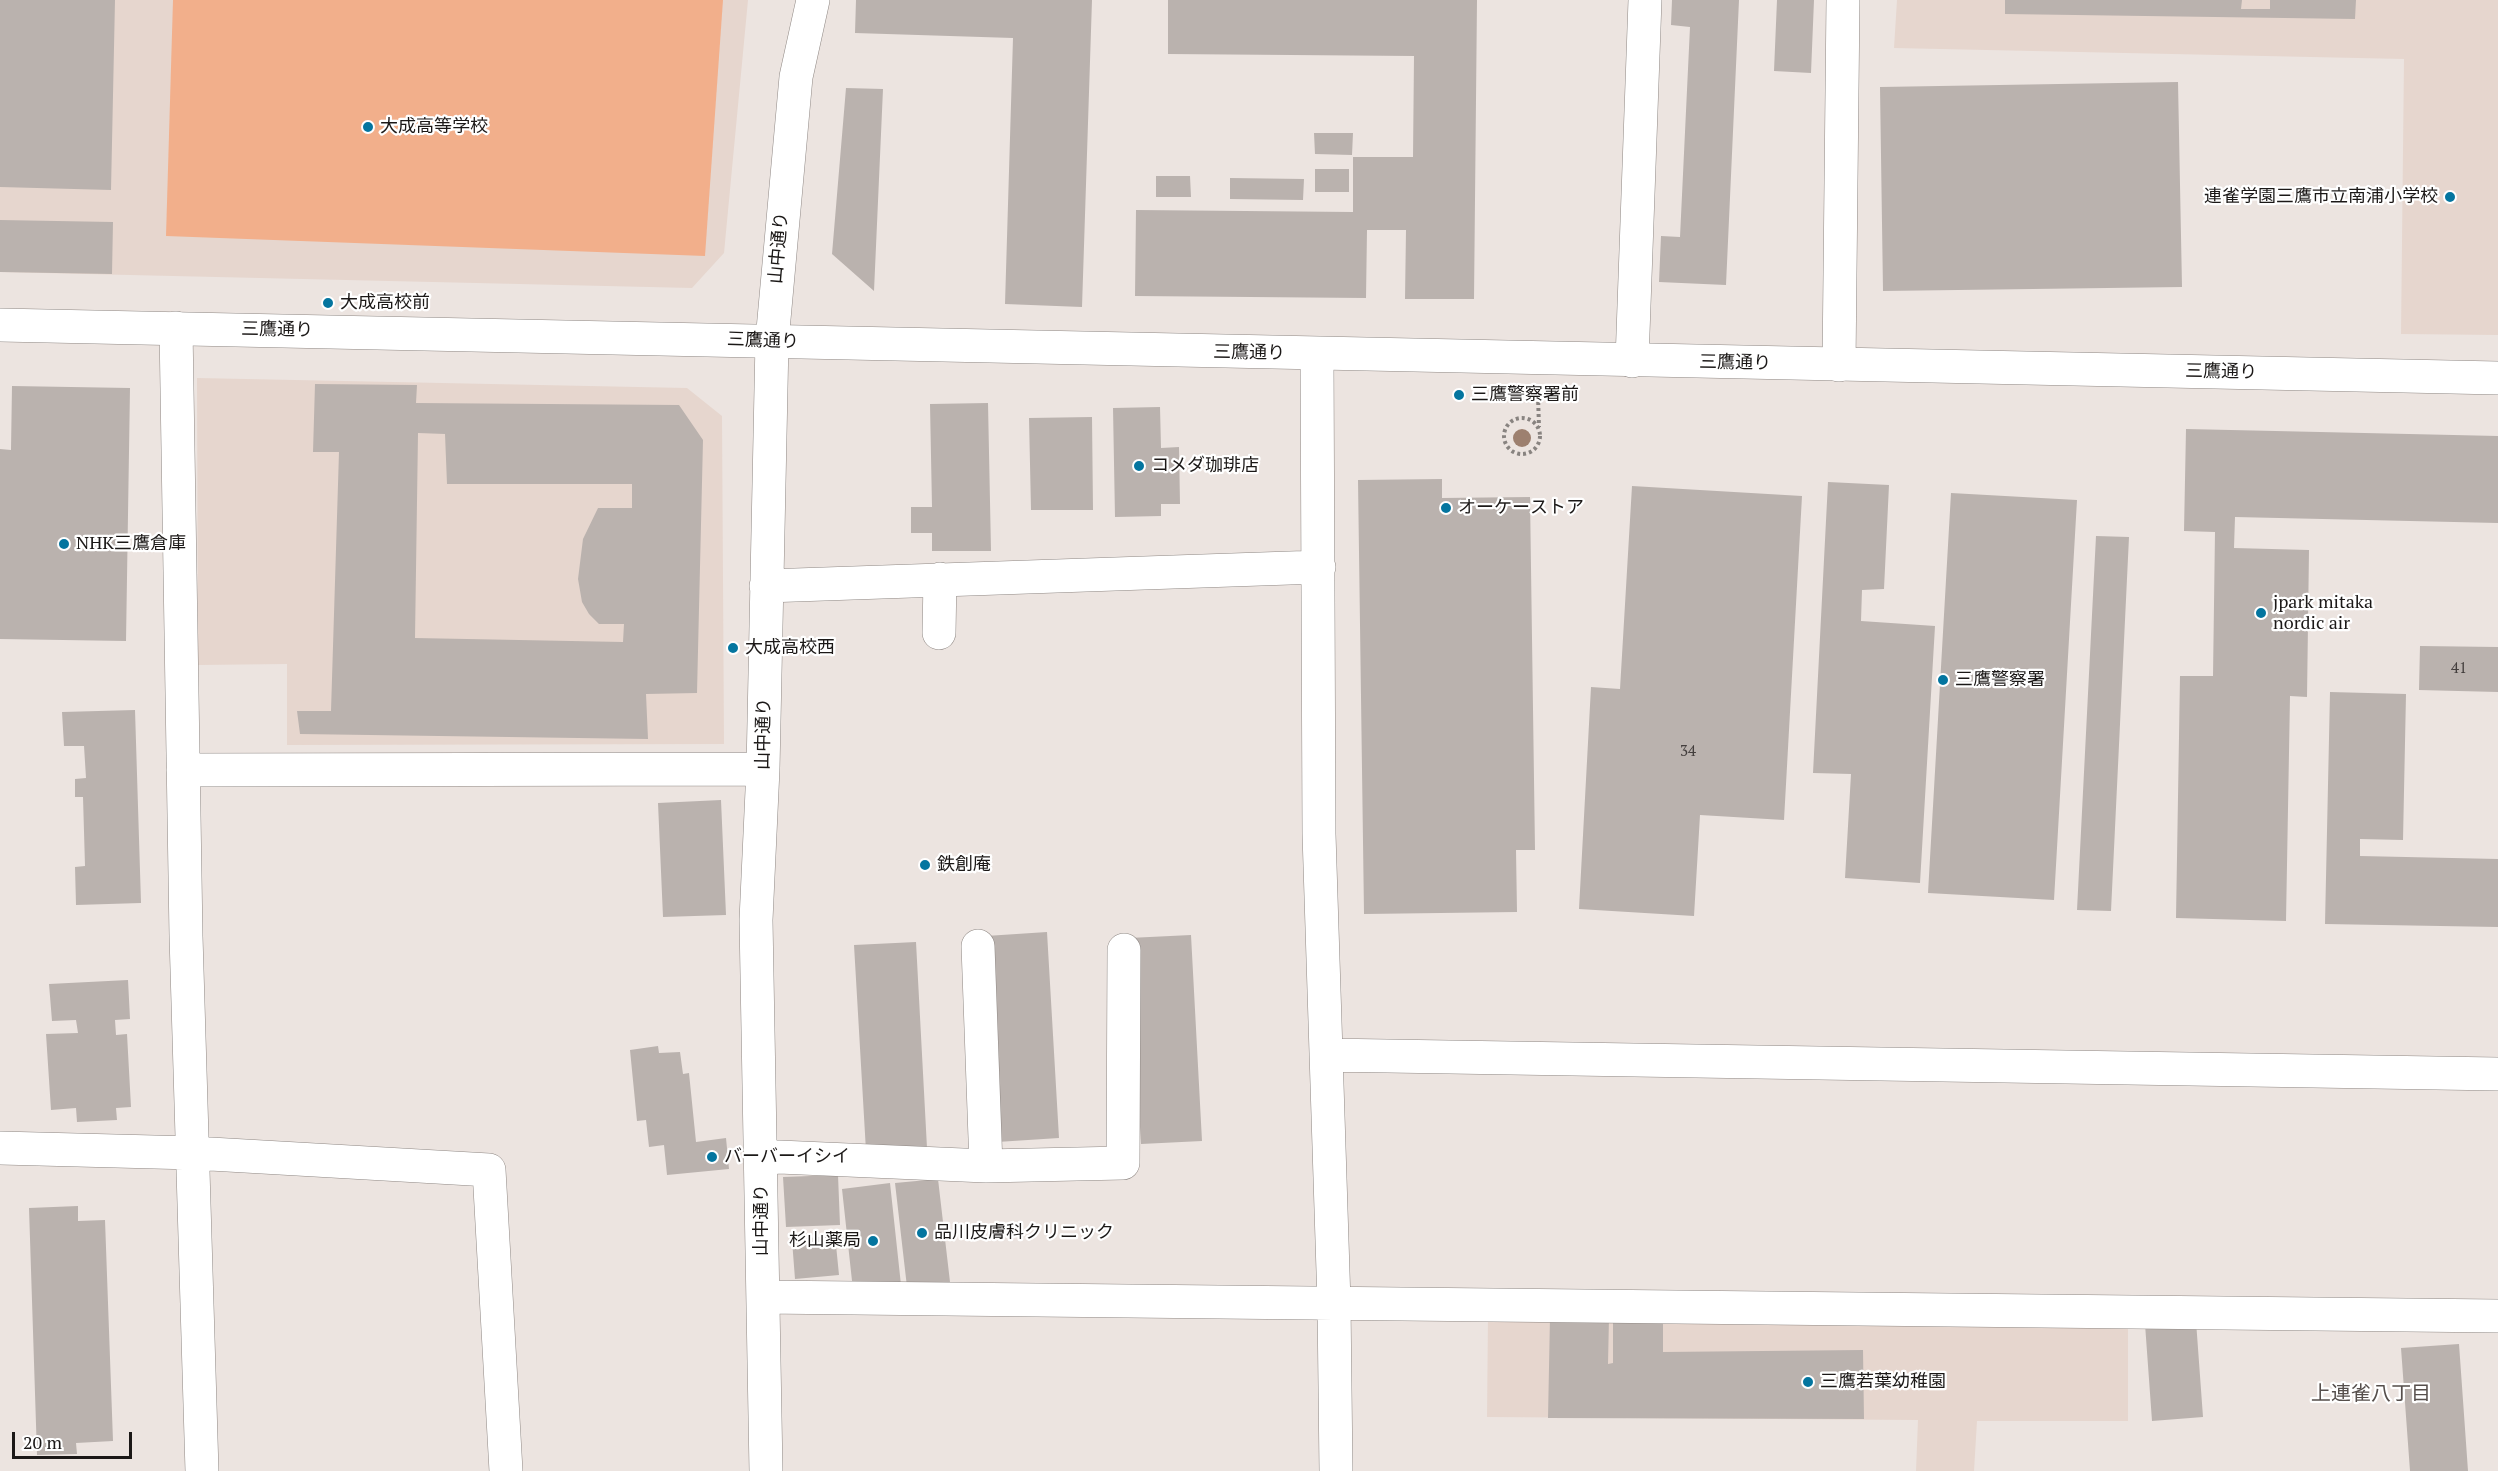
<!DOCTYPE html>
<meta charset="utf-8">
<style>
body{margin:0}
#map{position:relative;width:2498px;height:1471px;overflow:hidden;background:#ece4e0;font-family:"PT Serif",serif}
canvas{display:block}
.scale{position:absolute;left:12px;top:1432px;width:120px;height:27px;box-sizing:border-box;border:3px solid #1b1817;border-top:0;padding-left:8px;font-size:18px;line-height:21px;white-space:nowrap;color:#1b1817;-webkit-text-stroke:4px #fff;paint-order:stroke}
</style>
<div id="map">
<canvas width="2498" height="1471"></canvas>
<div class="scale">20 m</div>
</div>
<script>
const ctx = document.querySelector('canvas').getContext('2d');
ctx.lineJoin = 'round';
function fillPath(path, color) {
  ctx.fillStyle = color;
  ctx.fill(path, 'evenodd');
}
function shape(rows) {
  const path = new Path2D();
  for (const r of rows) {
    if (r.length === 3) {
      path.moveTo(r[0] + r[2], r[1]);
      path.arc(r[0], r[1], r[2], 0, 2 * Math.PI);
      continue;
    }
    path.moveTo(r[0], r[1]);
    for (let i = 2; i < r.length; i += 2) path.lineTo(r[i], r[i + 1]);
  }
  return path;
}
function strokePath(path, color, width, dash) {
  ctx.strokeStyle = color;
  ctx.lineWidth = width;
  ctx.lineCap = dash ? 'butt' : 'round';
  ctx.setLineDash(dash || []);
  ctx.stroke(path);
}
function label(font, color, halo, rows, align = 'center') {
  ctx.font = font + ' "PT Serif","Noto Sans JP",serif';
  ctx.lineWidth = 4.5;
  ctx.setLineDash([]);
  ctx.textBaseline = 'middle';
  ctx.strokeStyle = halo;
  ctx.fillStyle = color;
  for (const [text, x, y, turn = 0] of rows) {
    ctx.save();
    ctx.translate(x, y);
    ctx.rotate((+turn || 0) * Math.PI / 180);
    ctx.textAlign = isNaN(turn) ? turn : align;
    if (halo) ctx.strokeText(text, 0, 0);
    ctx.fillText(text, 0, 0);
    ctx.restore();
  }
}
const built = shape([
 [0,0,748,0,724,253,692,288,0,272],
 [1897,0,2498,0,2498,335,2401,334,2404,59,1894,48],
 [197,378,687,388,722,416,724,744,287,745,287,664,198,665],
 [1488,1316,2128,1320,2128,1421,1977,1421,1974,1471,1916,1471,1918,1420,1487,1417]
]);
const green = shape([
 [173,0,723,0,705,256,166,236]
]);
const building = shape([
 [0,0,115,0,111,190,0,187],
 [856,0,1092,0,1082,307,1005,304,1013,38,855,33],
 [1168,0,1477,0,1474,299,1405,299,1406,230,1367,230,1366,298,1135,296,1136,210,1353,212,1353,157,1413,157,1414,56,1168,54],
 [1672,0,1739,0,1726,285,1659,282,1661,236,1680,237,1690,27,1671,25],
 [1777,0,1814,0,1811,73,1774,71],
 [2005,0,2242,0,2241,9,2270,9,2270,0,2356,0,2355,19,2005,14],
 [2178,82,2182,287,1883,291,1880,87],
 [846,88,883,89,874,291,832,254],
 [1314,133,1353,133,1352,155,1315,154],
 [1315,169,1349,169,1349,192,1315,192],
 [1156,176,1190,176,1191,197,1156,197],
 [1230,178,1304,179,1303,200,1230,199],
 [0,220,113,222,112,274,0,272],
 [315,384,417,385,416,403,679,405,703,440,697,693,646,694,648,739,300,734,297,711,331,711,339,452,313,452],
 [418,433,445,434,447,484,632,484,632,508,598,508,583,539,578,579,582,602,589,614,599,624,624,624,623,642,415,638],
 [12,386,130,388,126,641,0,639,0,449,11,450],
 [988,403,991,551,932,551,932,533,911,533,911,507,932,507,930,404],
 [1160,407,1161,448,1179,447,1180,504,1161,504,1161,516,1115,517,1113,408],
 [1092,417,1093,510,1031,510,1029,418],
 [2186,429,2498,436,2498,523,2235,517,2234,548,2309,550,2307,697,2290,696,2286,921,2176,918,2180,676,2213,676,2215,532,2184,531],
 [1442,479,1442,498,1530,497,1535,850,1516,850,1517,912,1364,914,1358,480],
 [1828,482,1889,485,1884,589,1862,590,1861,621,1935,626,1920,883,1845,878,1851,774,1813,773],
 [1632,486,1802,496,1784,820,1700,815,1694,916,1579,909,1591,687,1620,689],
 [1951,493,2077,500,2054,900,1928,893],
 [2096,536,2129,537,2111,911,2077,910],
 [2420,646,2498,647,2498,692,2419,690],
 [2330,692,2406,694,2403,840,2360,839,2360,856,2498,859,2498,927,2325,924],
 [135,710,141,903,76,905,75,867,85,866,83,797,75,797,75,779,86,778,84,746,64,746,62,712],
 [721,800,726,915,663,917,658,803],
 [1047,932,1059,1138,997,1142,986,936],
 [1191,935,1202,1141,1141,1144,1129,938],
 [916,942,927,1148,866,1151,854,945],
 [128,980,130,1019,115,1020,116,1035,127,1034,131,1107,116,1108,117,1120,77,1122,76,1108,51,1110,46,1034,78,1033,76,1020,52,1021,49,984],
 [658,1046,659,1053,680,1052,683,1074,689,1073,696,1142,726,1138,729,1169,667,1175,664,1145,649,1147,646,1120,637,1121,630,1050],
 [838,1175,840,1225,786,1227,783,1177],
 [938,1179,950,1282,907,1287,895,1183],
 [890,1183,901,1285,853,1290,842,1189],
 [78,1206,78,1221,105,1220,113,1441,76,1443,77,1454,37,1455,29,1208],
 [835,1235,839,1275,795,1279,792,1240],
 [1550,1317,1609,1317,1608,1364,1613,1363,1613,1318,1663,1317,1663,1352,1863,1350,1864,1419,1548,1418],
 [2196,1321,2203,1417,2152,1421,2145,1324],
 [2459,1344,2468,1471,2410,1471,2401,1348]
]);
const path = shape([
 [1538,396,1539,427],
 [1522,436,18]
]);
const minor = shape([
 [176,328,186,936,202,1471],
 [1317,355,1319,834,1334,1303,1336,1471],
 [1632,361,1645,0],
 [1839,365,1843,0],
 [766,586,1319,567],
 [939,633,940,579],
 [183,770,763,769],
 [978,946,986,1166],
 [1326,1055,2498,1074],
 [0,1148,193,1153,489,1170,506,1471],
 [761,1159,779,1157,986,1166,1123,1163,1124,950],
 [763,1297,2498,1316],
 [766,1471,756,920,763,769,772,341,796,77,813,0]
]);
const major = shape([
 [0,325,2498,378]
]);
const trees = [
 [1522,438]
];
const markers = [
 [368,127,6,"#04759f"],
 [2450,197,6,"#04759f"],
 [328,303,6,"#04759f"],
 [1459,395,6,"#04759f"],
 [1139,466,6,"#04759f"],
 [1446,508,6,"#04759f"],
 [64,544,6,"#04759f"],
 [2261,613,6,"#04759f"],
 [733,648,6,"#04759f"],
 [1943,680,6,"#04759f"],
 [925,865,6,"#04759f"],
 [712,1157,6,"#04759f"],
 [922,1233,6,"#04759f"],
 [873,1241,6,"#04759f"],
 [1808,1382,6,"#04759f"]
];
const numberNames = [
 ["41",2459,669],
 ["34",1688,752]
];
const poiNames = [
 ["大成高等学校",380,127],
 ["連雀学園三鷹市立南浦小学校",2438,197,"right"],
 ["大成高校前",340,303],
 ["三鷹警察署前",1471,395],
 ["コメダ珈琲店",1151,466],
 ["オーケーストア",1458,508],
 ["NHK三鷹倉庫",76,544],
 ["jpark mitaka",2273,603],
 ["nordic air",2273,624],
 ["大成高校西",745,648],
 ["三鷹警察署",1955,680],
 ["鉄創庵",937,865],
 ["バーバーイシイ",724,1157],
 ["品川皮膚科クリニック",934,1233],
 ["杉山薬局",861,1241,"right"],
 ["三鷹若葉幼稚園",1820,1382]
];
const streetNames = [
 ["山中通り",779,248,-85],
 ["三鷹通り",277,330,1],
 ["三鷹通り",763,341,2],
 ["三鷹通り",1249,353,1],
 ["三鷹通り",1735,363,1],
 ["三鷹通り",2221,372,1],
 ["山中通り",764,734,-89],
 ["山中通り",762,1220,-90]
];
const neighbourhoodNames = [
 ["上連雀八丁目",2371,1394]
];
fillPath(built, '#e6d6ce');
fillPath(green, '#f2af8b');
fillPath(building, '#bab2ae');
strokePath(minor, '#8f8884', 34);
strokePath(major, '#8f8884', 34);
strokePath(path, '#888380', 4, [3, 3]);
strokePath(minor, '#fff', 33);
strokePath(major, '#fff', 33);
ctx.fillStyle = '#9d806f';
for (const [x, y] of trees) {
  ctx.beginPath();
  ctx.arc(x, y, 9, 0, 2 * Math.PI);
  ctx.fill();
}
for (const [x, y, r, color] of markers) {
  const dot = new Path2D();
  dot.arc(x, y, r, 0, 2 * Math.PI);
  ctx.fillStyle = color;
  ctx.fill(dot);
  strokePath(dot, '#fff', 2);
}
label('15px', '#433e3d', null, numberNames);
label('18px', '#1b1817', '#fff', poiNames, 'left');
label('18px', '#1b1817', '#fff', streetNames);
label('20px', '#564f4c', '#fff', neighbourhoodNames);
</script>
